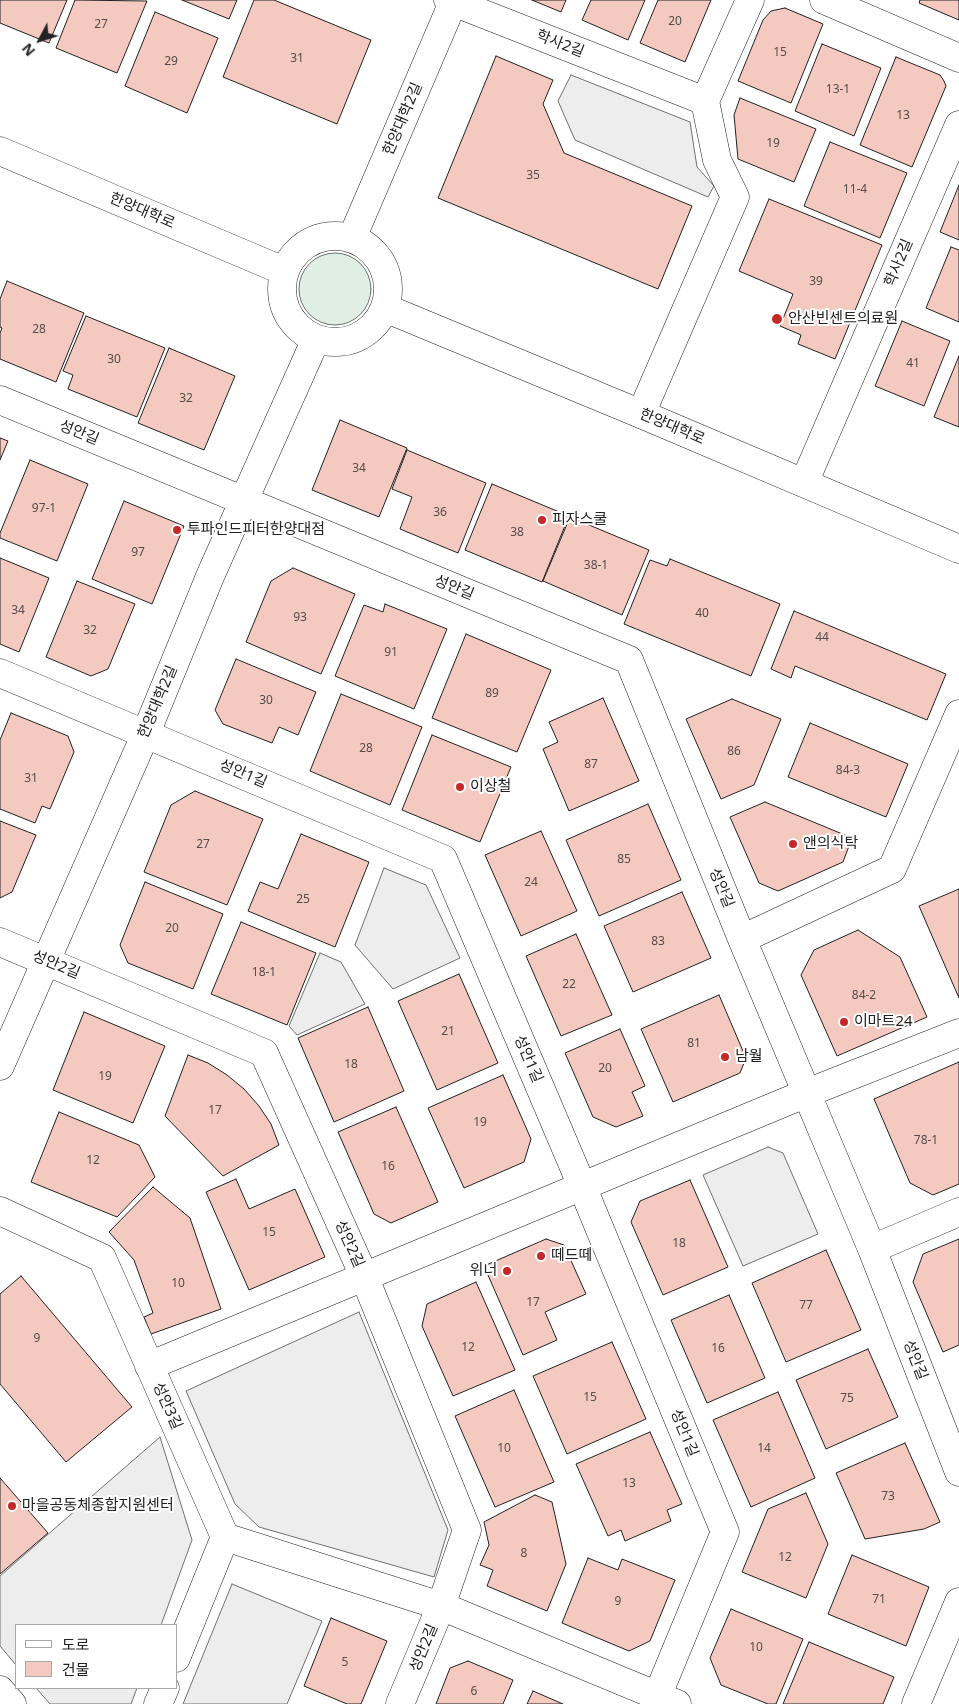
<!DOCTYPE html>
<meta charset="utf-8">
<style>
body{margin:0}
#map{position:relative;width:959px;height:1704px;overflow:hidden;background:#fff;font-family:"Noto Sans","Noto Sans KR",sans-serif}
canvas{display:block}
.legend{position:absolute;left:15px;top:1624px;width:162px;height:65px;box-sizing:border-box;background:#fff;border:1px solid #a7a7a7;margin:0;padding:6px 9px;list-style:none;font-size:15px;color:#222}
.legend li{display:flex;align-items:center;gap:10px;height:25px}
.legend b{width:25px;border:1px solid #a7a7a7}
.north{position:absolute;left:15px;top:15px;width:50px;height:50px;-webkit-text-stroke:4px #fff;paint-order:stroke;rotate:230deg;font-size:14px;font-weight:700;line-height:20px;text-align:center;color:#222}
.north::after{content:'';display:block;margin:auto;width:18px;height:22px;background:#222;clip-path:polygon(50% 0,100% 100%,50% 72%,0 100%)}
</style>
<div id="map">
<canvas width="959" height="1704"></canvas>
<ul class="legend">
<li><b style="height:6px;background:#fff"></b>도로</li>
<li><b style="height:14px;background:#f3c9c0"></b>건물</li>
</ul>
<div class="north">N</div>
</div>
<script>
const ctx = document.querySelector('canvas').getContext('2d');
ctx.lineJoin = 'round';
function fillPath(path, color) {
  ctx.fillStyle = color;
  ctx.fill(path, 'evenodd');
}
function shape(rows) {
  const path = new Path2D();
  for (const r of rows) {
    if (r.length === 3) {
      path.moveTo(r[0] + r[2], r[1]);
      path.arc(r[0], r[1], r[2], 0, 2 * Math.PI);
      continue;
    }
    path.moveTo(r[0], r[1]);
    for (let i = 2; i < r.length; i += 2) path.lineTo(r[i], r[i + 1]);
  }
  return path;
}
function strokePath(path, color, width, dash) {
  ctx.strokeStyle = color;
  ctx.lineWidth = width;
  ctx.lineCap = dash ? 'butt' : 'round';
  ctx.setLineDash(dash || []);
  ctx.stroke(path);
}
function label(font, color, halo, rows, align = 'center') {
  ctx.font = font + ' "Noto Sans","Noto Sans KR",sans-serif';
  ctx.lineWidth = 4;
  ctx.setLineDash([]);
  ctx.textBaseline = 'middle';
  ctx.strokeStyle = halo;
  ctx.fillStyle = color;
  for (const [text, x, y, turn = 0] of rows) {
    ctx.save();
    ctx.translate(x, y);
    ctx.rotate((+turn || 0) * Math.PI / 180);
    ctx.textAlign = isNaN(turn) ? turn : align;
    if (halo) ctx.strokeText(text, 0, 0);
    ctx.fillText(text, 0, 0);
    ctx.restore();
  }
}
const green = shape([
 [335,289,36]
]);
const parking = shape([
 [571,75,690,122,697,167,714,186,708,197,575,140,558,101,571,75],
 [384,868,426,885,460,958,393,989,355,945,384,868],
 [320,953,341,962,365,1004,297,1035,289,1026,320,953],
 [768,1147,783,1153,818,1234,743,1266,703,1175,768,1147],
 [359,1312,448,1530,434,1577,259,1527,235,1504,186,1391,359,1312],
 [160,1437,192,1540,161,1625,16,1625,16,1665,0,1646,0,1576,160,1437],
 [232,1584,322,1621,287,1704,183,1704,232,1584],
 [36,1688,137,1688,131,1704,50,1704,36,1688]
]);
const building = shape([
 [0,0,67,0,49,43,0,23,0,0],
 [75,0,147,1,117,73,56,48,75,0],
 [182,0,237,0,229,19,182,0],
 [254,0,274,0,371,40,337,124,223,77,254,0],
 [532,0,566,0,561,12,532,0],
 [591,0,645,0,628,40,582,20,591,0],
 [658,0,711,0,685,62,640,43,658,0],
 [920,0,959,0,959,20,919,3,920,0],
 [785,8,823,24,791,103,738,81,763,20,771,11,785,8],
 [155,12,218,38,187,113,125,86,155,12],
 [822,44,881,68,854,136,795,111,822,44],
 [496,56,553,80,543,104,564,153,692,206,658,289,438,198,496,56],
 [896,57,940,75,944,81,946,86,912,167,860,145,896,57],
 [740,98,816,129,794,182,738,159,734,115,740,98],
 [830,142,907,173,880,238,804,206,830,142],
 [959,185,959,240,940,232,959,185],
 [769,199,882,245,835,359,798,344,801,335,780,326,793,294,739,271,769,199],
 [951,247,959,250,959,322,926,308,951,247],
 [7,281,84,313,56,382,0,359,0,333,2,328,0,327,0,299,7,281],
 [86,316,165,348,137,417,68,389,73,375,63,371,86,316],
 [902,321,950,341,924,406,875,386,902,321],
 [169,348,235,376,204,450,138,423,169,348],
 [959,356,959,427,934,417,959,356],
 [340,420,407,448,379,517,312,490,340,420],
 [0,438,8,441,0,460,0,438],
 [407,450,486,483,458,553,400,529,412,497,392,489,407,450],
 [30,460,88,484,57,561,0,538,0,533,30,460],
 [492,484,569,516,542,582,465,550,492,484],
 [124,501,184,526,152,604,92,579,124,501],
 [570,517,649,550,622,615,543,581,570,517],
 [0,558,49,578,19,652,0,644,0,558],
 [670,559,780,604,751,676,624,624,650,560,667,566,670,559],
 [293,568,355,594,321,674,246,642,271,581,293,568],
 [77,581,135,604,108,669,91,676,46,657,77,581],
 [385,604,447,629,414,709,335,676,364,605,383,612,385,604],
 [794,611,946,674,927,720,795,666,791,678,771,669,794,611],
 [466,634,551,670,517,752,432,718,466,634],
 [236,659,316,692,298,735,279,727,272,743,223,724,215,710,236,659],
 [341,694,422,727,390,805,310,771,341,694],
 [603,698,639,781,569,811,543,749,558,742,549,722,603,698],
 [732,699,781,719,754,785,721,799,686,719,732,699],
 [11,713,68,736,74,752,50,809,42,806,35,823,0,809,0,740,11,713],
 [810,723,908,764,886,817,788,777,810,723],
 [432,735,511,767,480,842,402,810,432,735],
 [195,791,263,819,227,905,144,872,171,805,195,791],
 [765,802,852,838,843,862,778,891,759,883,730,817,765,802],
 [648,804,681,880,599,916,566,840,648,804],
 [0,821,36,835,12,892,0,898,0,821],
 [541,831,577,911,521,936,485,855,541,831],
 [301,834,369,862,335,947,248,911,260,882,278,889,301,834],
 [145,882,223,914,193,989,128,963,120,945,145,882],
 [959,889,959,998,919,906,959,889],
 [682,892,711,958,633,992,604,926,682,892],
 [241,922,316,953,287,1025,211,994,241,922],
 [858,930,900,957,927,1017,837,1056,801,975,814,950,858,930],
 [576,934,612,1015,561,1036,526,956,576,934],
 [459,974,498,1063,437,1090,398,1001,459,974],
 [719,995,746,1058,740,1073,673,1102,641,1029,719,995],
 [368,1007,404,1091,334,1122,298,1038,368,1007],
 [84,1012,165,1046,133,1123,53,1090,84,1012],
 [620,1029,645,1086,632,1092,643,1116,616,1127,593,1117,565,1053,620,1029],
 [188,1055,208,1063,227,1075,244,1089,259,1106,271,1124,279,1145,223,1176,165,1116,188,1055],
 [959,1062,959,1184,933,1195,910,1183,874,1099,959,1062],
 [503,1075,531,1139,524,1162,464,1188,428,1108,503,1075],
 [396,1107,438,1202,391,1223,374,1214,338,1132,396,1107],
 [59,1112,139,1145,155,1177,117,1217,31,1182,59,1112],
 [236,1179,249,1209,295,1189,325,1257,249,1290,206,1192,236,1179],
 [690,1180,728,1267,663,1295,631,1222,640,1201,690,1180],
 [153,1187,190,1218,221,1309,151,1334,144,1317,153,1313,134,1260,109,1232,153,1187],
 [546,1239,564,1245,586,1294,545,1312,557,1340,523,1355,484,1266,546,1239],
 [959,1239,959,1345,943,1352,913,1282,923,1254,959,1239],
 [826,1250,861,1330,786,1362,752,1283,826,1250],
 [21,1276,132,1407,66,1462,0,1384,0,1294,21,1276],
 [476,1282,515,1370,453,1396,422,1326,427,1304,476,1282],
 [729,1295,765,1378,707,1403,671,1320,729,1295],
 [612,1342,646,1419,567,1454,533,1376,612,1342],
 [868,1349,898,1417,826,1449,796,1380,868,1349],
 [514,1390,554,1482,495,1507,455,1416,514,1390],
 [778,1392,815,1478,751,1507,713,1420,778,1392],
 [650,1432,682,1504,667,1510,671,1521,625,1541,621,1530,608,1536,576,1464,650,1432],
 [905,1443,940,1522,924,1529,865,1539,836,1473,905,1443],
 [0,1478,48,1533,0,1574,0,1478],
 [806,1493,828,1544,806,1598,742,1572,768,1509,806,1493],
 [535,1495,552,1502,566,1564,547,1611,487,1586,493,1570,480,1565,489,1545,484,1522,535,1495],
 [852,1555,929,1587,906,1646,828,1614,852,1555],
 [588,1558,618,1570,622,1559,675,1580,650,1641,629,1651,562,1623,588,1558],
 [731,1609,803,1639,776,1704,768,1704,721,1685,710,1658,731,1609],
 [331,1618,387,1641,361,1704,347,1704,304,1686,331,1618],
 [809,1642,894,1677,883,1704,783,1704,809,1642],
 [468,1661,513,1680,503,1704,436,1704,450,1668,468,1661],
 [533,1691,563,1704,527,1704,533,1691]
]);
const street = shape([
 [448,0,705,101],
 [824,0,959,58],
 [705,101,750,0],
 [352,238,454,0],
 [0,400,629,660,742,939,872,1249,959,1472],
 [641,414,735,197,717,160,705,101],
 [804,483,959,125],
 [0,673,443,859,582,1186,725,1532,654,1704],
 [742,939,892,869,959,714],
 [0,942,264,1053,364,1276,467,1530,441,1606,400,1704],
 [0,1066,146,733,211,574,316,339],
 [0,1211,102,1258,225,1537,176,1658],
 [872,1249,959,1212],
 [149,1366,807,1093,959,1033],
 [225,1537,441,1606,677,1704],
 [0,1690,12,1704],
 [158,1704,165,1688],
 [916,1704,959,1602]
]);
const secondary = shape([
 [0,151,284,271],
 [335,289,53],
 [385,308,641,414,959,549]
]);
const markers = [
 [777,319,6,"#c62828"],
 [542,520,5,"#c62828"],
 [177,530,5,"#c62828"],
 [460,787,5,"#c62828"],
 [793,844,5,"#c62828"],
 [844,1022,5,"#c62828"],
 [725,1057,5,"#c62828"],
 [541,1256,5,"#c62828"],
 [507,1271,5,"#c62828"],
 [12,1506,5,"#c62828"]
];
const numberNames = [
 ["20",675,22],
 ["27",101,25],
 ["15",780,53],
 ["31",297,59],
 ["29",171,62],
 ["13-1",838,90],
 ["13",903,116],
 ["19",773,144],
 ["35",533,176],
 ["11-4",855,190],
 ["39",816,282],
 ["28",39,330],
 ["30",114,360],
 ["41",913,364],
 ["32",186,399],
 ["34",359,469],
 ["97-1",44,509],
 ["36",440,513],
 ["38",517,533],
 ["97",138,553],
 ["38-1",596,566],
 ["34",18,611],
 ["40",702,614],
 ["93",300,618],
 ["32",90,631],
 ["44",822,638],
 ["91",391,653],
 ["89",492,694],
 ["30",266,701],
 ["28",366,749],
 ["86",734,752],
 ["87",591,765],
 ["84-3",848,771],
 ["31",31,779],
 ["27",203,845],
 ["85",624,860],
 ["24",531,883],
 ["25",303,900],
 ["20",172,929],
 ["83",658,942],
 ["18-1",264,973],
 ["22",569,985],
 ["84-2",864,996],
 ["21",448,1032],
 ["81",694,1044],
 ["18",351,1065],
 ["20",605,1069],
 ["19",105,1077],
 ["17",215,1111],
 ["19",480,1123],
 ["78-1",926,1141],
 ["12",93,1161],
 ["16",388,1167],
 ["15",269,1233],
 ["18",679,1244],
 ["10",178,1284],
 ["17",533,1303],
 ["77",806,1306],
 ["9",37,1339],
 ["12",468,1348],
 ["16",718,1349],
 ["15",590,1398],
 ["75",847,1399],
 ["10",504,1449],
 ["14",764,1449],
 ["13",629,1484],
 ["73",888,1497],
 ["8",524,1554],
 ["12",785,1558],
 ["71",879,1600],
 ["9",618,1602],
 ["10",756,1648],
 ["5",345,1663],
 ["6",474,1692]
];
const streetNames = [
 ["학사2길",560,44,21],
 ["한양대학2길",403,119,-67],
 ["한양대학로",142,211,23],
 ["학사2길",899,263,-67],
 ["한양대학로",672,427,23],
 ["성안길",79,433,22],
 ["성안길",454,588,22],
 ["한양대학2길",158,702,-67],
 ["성안1길",243,774,23],
 ["성안길",721,888,68],
 ["성안2길",56,965,23],
 ["성안1길",528,1059,67],
 ["성안2길",349,1244,66],
 ["성안길",915,1360,69],
 ["성안3길",167,1406,66],
 ["성안1길",684,1433,68],
 ["성안2길",424,1648,-67]
];
const poiNames = [
 ["안산빈센트의료원",788,319],
 ["피자스쿨",552,520],
 ["투파인드피터한양대점",187,530],
 ["이상철",470,787],
 ["앤의식탁",803,844],
 ["이마트24",854,1022],
 ["남월",735,1057],
 ["떼드떼",551,1256],
 ["위너",497,1271,"right"],
 ["마을공동체종합지원센터",22,1506]
];
fillPath(green, '#e0efe3');
strokePath(green, '#6f6f6f', 1);
fillPath(parking, '#ededed');
strokePath(parking, '#6f6f6f', 1);
fillPath(building, '#f3c9c0');
strokePath(building, '#222', 1);
strokePath(street, '#222', 29);
strokePath(secondary, '#222', 29);
strokePath(street, '#fff', 28);
strokePath(secondary, '#fff', 28);
for (const [x, y, r, color] of markers) {
  const dot = new Path2D();
  dot.arc(x, y, r, 0, 2 * Math.PI);
  ctx.fillStyle = color;
  ctx.fill(dot);
  strokePath(dot, '#fff', 2);
}
label('12px', '#564c4a', null, numberNames);
label('15px', '#222', '#fff', streetNames);
label('15px', '#222', '#fff', poiNames, 'left');
</script>
